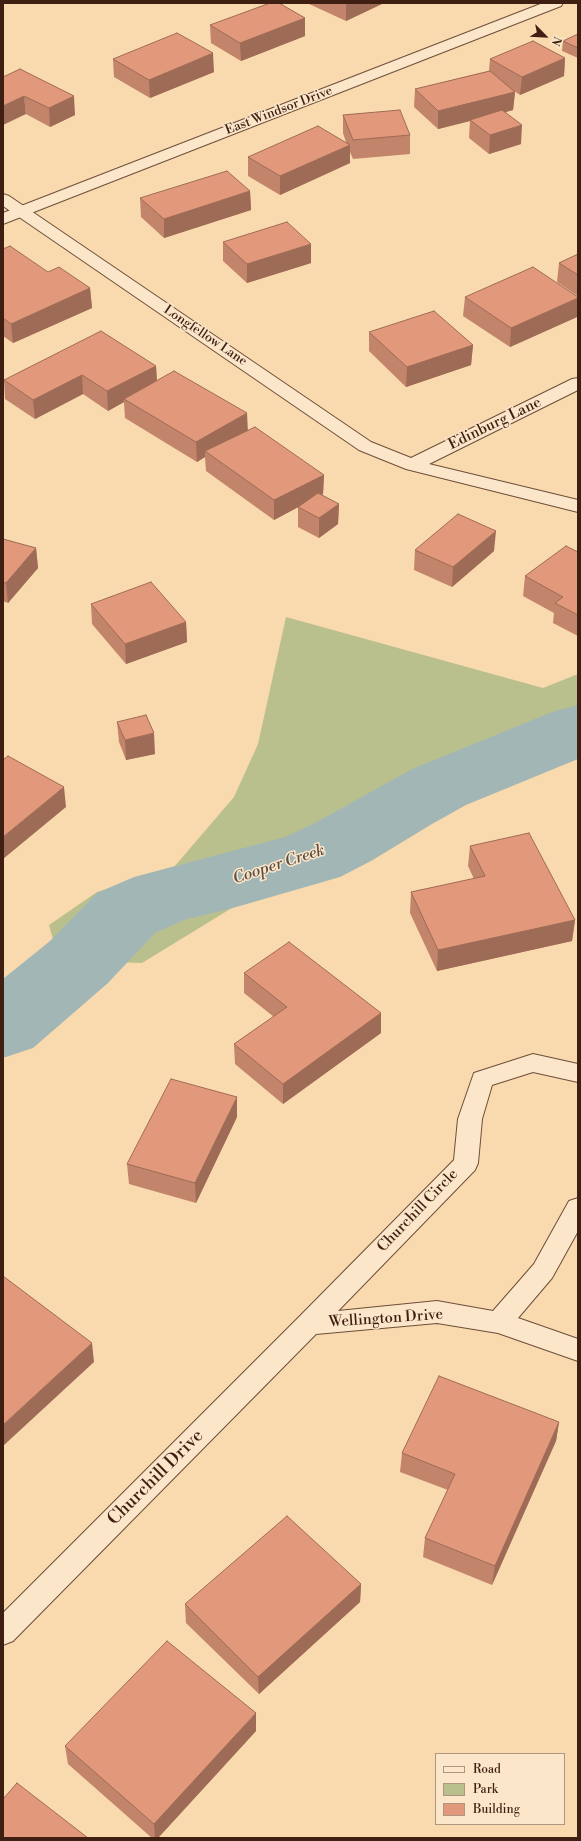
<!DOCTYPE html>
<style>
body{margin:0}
#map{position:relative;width:581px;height:1841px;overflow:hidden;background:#f9d9ae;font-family:"Libre Bodoni",serif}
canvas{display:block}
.frame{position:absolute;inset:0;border:4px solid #3e1f12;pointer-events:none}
.legend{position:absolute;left:435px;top:1753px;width:130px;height:72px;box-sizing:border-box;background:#fbe6ca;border:1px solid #af9680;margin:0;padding:5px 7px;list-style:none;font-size:12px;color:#3e1f12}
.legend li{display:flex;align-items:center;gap:8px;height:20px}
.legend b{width:20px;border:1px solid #af9680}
.north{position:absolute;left:525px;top:16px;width:40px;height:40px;-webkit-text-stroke:3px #fbe6ca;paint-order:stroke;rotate:114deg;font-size:11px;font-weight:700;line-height:16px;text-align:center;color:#3e1f12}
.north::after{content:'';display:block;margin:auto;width:14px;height:18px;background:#3e1f12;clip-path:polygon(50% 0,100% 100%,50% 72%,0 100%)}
</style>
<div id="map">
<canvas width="581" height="1841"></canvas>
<div class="frame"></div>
<ul class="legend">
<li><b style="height:5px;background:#fbe6ca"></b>Road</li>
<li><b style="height:11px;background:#bac08d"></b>Park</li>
<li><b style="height:11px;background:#e2997b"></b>Building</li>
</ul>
<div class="north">N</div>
</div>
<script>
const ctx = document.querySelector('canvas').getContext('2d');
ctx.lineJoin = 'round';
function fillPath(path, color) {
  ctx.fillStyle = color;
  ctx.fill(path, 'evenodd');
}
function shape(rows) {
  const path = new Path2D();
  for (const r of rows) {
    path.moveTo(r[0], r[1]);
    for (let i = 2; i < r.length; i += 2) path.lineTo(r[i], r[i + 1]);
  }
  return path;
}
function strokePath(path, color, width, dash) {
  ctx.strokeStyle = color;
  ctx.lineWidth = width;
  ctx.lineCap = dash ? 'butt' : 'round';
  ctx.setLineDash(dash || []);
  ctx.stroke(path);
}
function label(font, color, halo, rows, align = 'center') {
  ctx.font = font + ' "Libre Bodoni",serif';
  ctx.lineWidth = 3;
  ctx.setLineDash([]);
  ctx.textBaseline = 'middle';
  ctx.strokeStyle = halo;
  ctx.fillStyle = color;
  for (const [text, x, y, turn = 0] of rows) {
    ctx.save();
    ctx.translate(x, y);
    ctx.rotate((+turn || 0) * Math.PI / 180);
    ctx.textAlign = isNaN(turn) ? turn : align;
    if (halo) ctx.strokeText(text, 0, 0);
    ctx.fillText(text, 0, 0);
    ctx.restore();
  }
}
const green = shape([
 [286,617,543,688,578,674,578,724,481,764,404,790,356,815,281,844,263,889,142,963,59,960,49,925,97,892,174,867,234,797,258,744]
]);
const river = shape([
 [578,705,578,759,466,805,432,824,371,861,340,877,233,908,184,920,155,933,108,983,33,1048,3,1058,3,979,50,941,97,893,134,877,285,837,315,823,412,769,552,712,578,705]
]);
const minor = shape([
 [3,194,9,196,371,442,411,458,572,379,578,378,578,390,429,464,578,500,578,512,406,469,359,450,3,206,3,194],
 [533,1054,578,1064,578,1082,533,1072,492,1085,482,1119,478,1163,475,1170,338,1311,437,1301,493,1311,534,1264,569,1201,578,1198,578,1231,552,1278,518,1318,578,1339,578,1361,498,1333,437,1323,316,1334,13,1641,3,1645,3,1613,300,1316,454,1160,458,1119,474,1073,533,1054]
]);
const tertiary = shape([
 [543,3,563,3,561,6,3,224,3,213,543,3]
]);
const wall = shape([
 [307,3,384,3,346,21],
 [305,18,305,36,241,61,211,43,210,25],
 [578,34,578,58,562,51,563,41],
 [565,58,564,76,520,95,514,91,515,92,513,110,506,112,521,144,489,154,469,138,470,121,438,129,414,107,415,89,489,71,490,59],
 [113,59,214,72,150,98,114,77],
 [20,69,75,115,50,127,26,114],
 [343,115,410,135,410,154,353,159,350,152,350,163,280,195,248,176,248,157,346,142,343,133],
 [250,191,251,210,164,238,141,217,140,198],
 [223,242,311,263,247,283,223,261],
 [3,249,48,272,90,288,92,308,13,343,3,336],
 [578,254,578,296,557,282,559,263],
 [465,297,578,297,577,317,510,347,463,316],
 [369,332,473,345,471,365,406,387,369,351],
 [156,366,157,381,248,430,324,475,323,494,322,495,339,504,338,524,319,538,298,527,298,507,274,520,206,471,205,457,197,462,125,418,124,402,108,411,83,394,35,419,5,399,4,380],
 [3,539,36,548,38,568,8,603,3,601],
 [415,550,494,551,452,587,414,570],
 [578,552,578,636,553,623,554,613,523,596,525,576],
 [91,604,186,622,187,642,126,664,92,624],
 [117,722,155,754,126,760,119,742],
 [470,846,575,920,572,941,437,971,410,913,411,892,474,879,468,866],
 [244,973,381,1013,381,1033,283,1104,235,1064,234,1044,274,1017,244,993],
 [237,1117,196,1203,129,1184,127,1164],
 [559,1422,556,1441,492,1585,423,1557,425,1538,448,1490,400,1472,402,1453],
 [361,1584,360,1602,259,1694,186,1623,185,1604],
 [256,1731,158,1838,152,1838,68,1764,65,1746]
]);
const shadedWall = shape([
 [346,3,384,3,346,21],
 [305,18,305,36,241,61,240,43],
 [213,53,214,72,150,98,149,80],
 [565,58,564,76,520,95,522,77],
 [515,92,513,110,471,121,470,120,470,121,438,129,438,111],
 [24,96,26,114,3,125,3,106],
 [74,96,75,115,50,127,49,108],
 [522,125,521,144,489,154,490,135],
 [350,145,350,163,280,195,280,176],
 [250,191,251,210,164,238,164,219],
 [311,244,311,263,247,283,247,264],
 [90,288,92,308,13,343,11,324],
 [578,298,577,317,510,347,511,328],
 [473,345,471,365,406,387,407,367],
 [156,366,157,385,124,399,124,402,108,411,107,391],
 [82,375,83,394,35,419,33,400],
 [247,413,248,433,205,451,205,457,197,462,196,442],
 [324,475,323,494,274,520,274,500],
 [339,504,338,524,319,538,319,518],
 [496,531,494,551,452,587,453,567],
 [36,548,38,568,8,603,6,583],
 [186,622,187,642,126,664,125,644],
 [154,733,155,754,126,760,125,740],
 [64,787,66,807,3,859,3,837],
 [575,920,572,941,437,971,438,950],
 [381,1013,381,1033,283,1104,283,1084],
 [237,1097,237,1117,196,1203,195,1183],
 [92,1343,94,1362,3,1446,3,1425],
 [559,1422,556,1441,492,1585,495,1566],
 [361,1584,360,1602,259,1694,258,1677],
 [256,1713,256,1731,158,1838,155,1838,154,1824]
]);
const building = shape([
 [270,3,279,3,305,18,240,43,210,25,270,3],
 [177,33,213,53,149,80,113,59,177,33],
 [578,34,578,48,563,41,578,34],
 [533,41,565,58,522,77,490,59,533,41],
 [20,69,74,96,49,108,24,96,3,106,3,77,20,69],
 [490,71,515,92,438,111,415,89,490,71],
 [400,110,410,135,353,140,343,115,400,110],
 [502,110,522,125,490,135,470,120,502,110],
 [318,126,350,145,280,176,248,157,318,126],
 [227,171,250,191,164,219,140,198,227,171],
 [287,222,311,244,247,264,223,242,287,222],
 [10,246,48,272,59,267,90,288,11,324,3,318,3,249,10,246],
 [578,254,578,275,559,263,578,254],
 [533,267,578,297,578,298,511,328,465,297,533,267],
 [434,311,473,345,407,367,369,332,434,311],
 [101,331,156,366,107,391,82,375,33,400,4,380,101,331],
 [174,371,247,413,196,442,124,399,174,371],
 [255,427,324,475,274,500,205,451,255,427],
 [318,493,339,504,319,518,298,507,318,493],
 [458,514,496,531,453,567,415,550,458,514],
 [3,539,36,548,6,583,3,582,3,539],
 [566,546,578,552,578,615,555,603,563,597,525,576,566,546],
 [151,582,186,622,125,644,91,604,151,582],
 [146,715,154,733,125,740,117,722,146,715],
 [8,756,64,787,3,837,3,760,8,756],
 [529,833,575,920,438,950,411,892,485,876,470,846,529,833],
 [289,942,381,1013,283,1084,234,1044,287,1007,244,973,289,942],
 [171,1079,237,1097,195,1183,127,1164,171,1079],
 [3,1276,92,1343,3,1425,3,1276],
 [439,1376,559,1422,495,1566,425,1538,455,1474,402,1453,439,1376],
 [287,1516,361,1584,258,1677,185,1604,287,1516],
 [167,1641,256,1713,154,1824,65,1746,167,1641],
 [17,1783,88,1838,3,1838,3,1799,17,1783]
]);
const farStreetnames = [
 ["East Windsor Drive",279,111,-21],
 ["Longfellow Lane",205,336,34]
];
const streetNames = [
 ["Edinburg Lane",495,424,-26],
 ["Churchill Circle",418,1211,-46],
 ["Wellington Drive",386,1319,-4]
];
const waterNames = [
 ["Cooper Creek",279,865,-18]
];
const nearStreetnames = [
 ["Churchill Drive",156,1478,-45]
];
fillPath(green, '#bac08d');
fillPath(river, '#a2b7b5');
strokePath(minor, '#6d4e39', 2);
strokePath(tertiary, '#6d4e39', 2);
fillPath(minor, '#fbe6ca');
fillPath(tertiary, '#fbe6ca');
fillPath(wall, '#c2846a');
fillPath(shadedWall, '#9e6b56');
fillPath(building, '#e2997b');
strokePath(building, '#9e6b56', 1);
label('13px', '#3e1f12', '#fbe6ca', farStreetnames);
label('15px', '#3e1f12', '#fbe6ca', streetNames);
label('italic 16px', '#5c4d43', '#fbe6ca', waterNames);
label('18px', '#3e1f12', '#fbe6ca', nearStreetnames);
</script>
